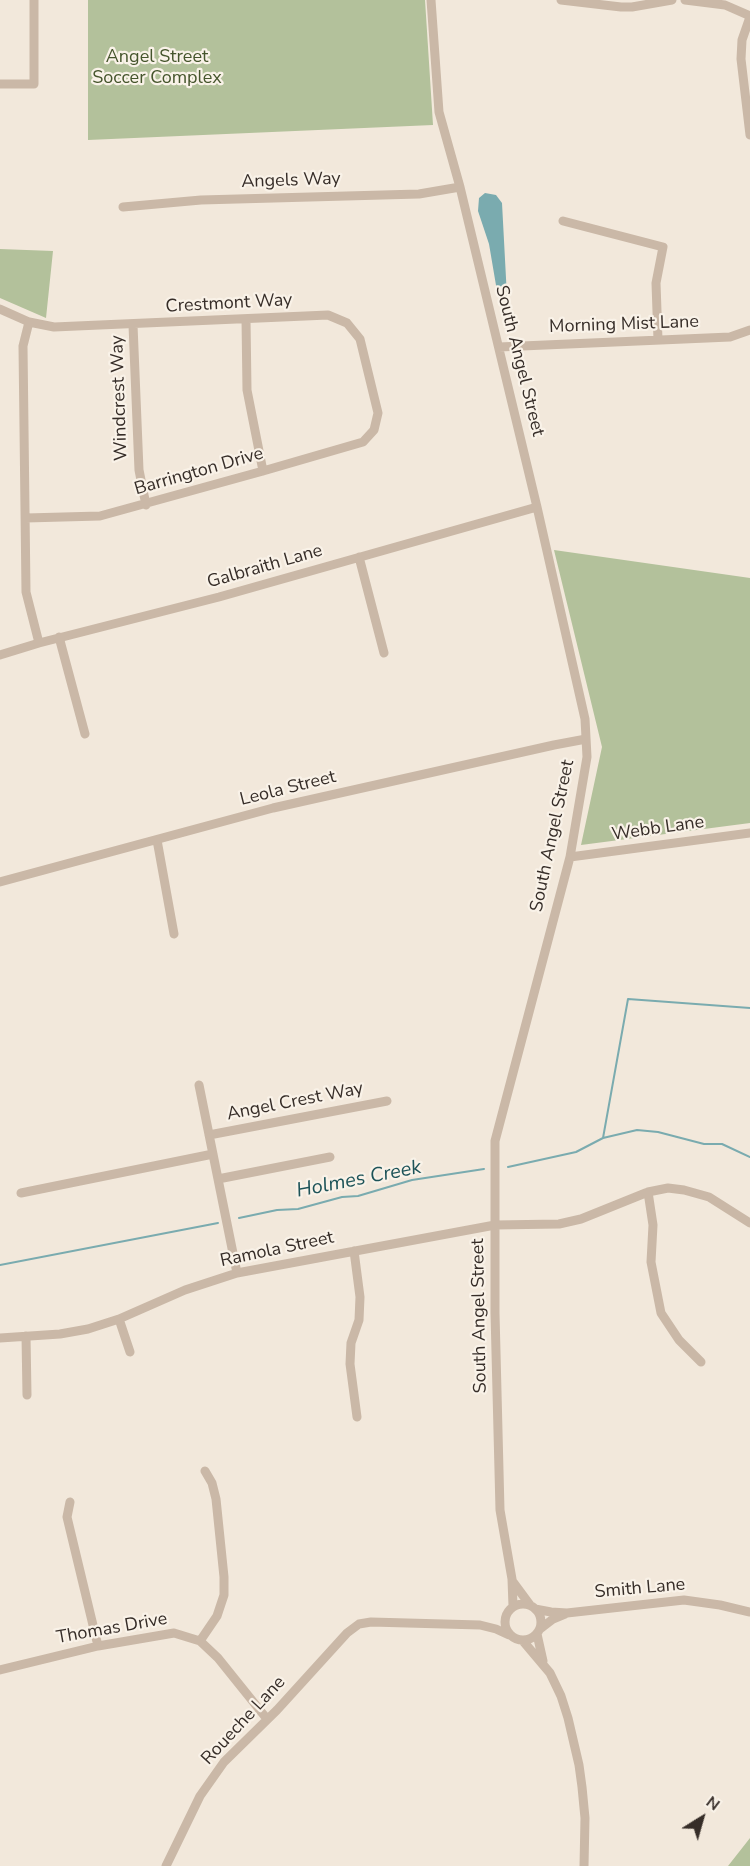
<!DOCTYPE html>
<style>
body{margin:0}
#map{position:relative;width:750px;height:1866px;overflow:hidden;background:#f2e8db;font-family:"Nunito Sans",sans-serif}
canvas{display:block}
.north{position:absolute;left:672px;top:1788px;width:60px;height:60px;-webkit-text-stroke:4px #f9f2e8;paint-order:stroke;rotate:37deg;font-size:16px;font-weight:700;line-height:24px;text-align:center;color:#362d28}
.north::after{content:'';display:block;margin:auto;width:21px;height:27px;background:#362d28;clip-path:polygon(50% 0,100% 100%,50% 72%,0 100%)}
</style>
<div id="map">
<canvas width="750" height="1866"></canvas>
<div class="north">N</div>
</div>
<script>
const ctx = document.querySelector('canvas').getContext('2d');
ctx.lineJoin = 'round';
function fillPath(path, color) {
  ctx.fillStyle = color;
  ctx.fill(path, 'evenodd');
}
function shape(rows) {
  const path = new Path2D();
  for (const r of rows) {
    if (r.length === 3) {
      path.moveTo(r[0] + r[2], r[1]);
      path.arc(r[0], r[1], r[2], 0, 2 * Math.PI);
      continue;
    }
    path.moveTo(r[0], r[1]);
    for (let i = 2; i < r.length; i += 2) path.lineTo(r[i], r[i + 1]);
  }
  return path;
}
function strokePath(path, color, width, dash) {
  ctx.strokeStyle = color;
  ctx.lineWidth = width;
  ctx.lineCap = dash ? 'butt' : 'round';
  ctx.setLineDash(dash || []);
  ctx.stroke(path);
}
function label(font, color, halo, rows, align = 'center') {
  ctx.font = font + ' "Nunito Sans",sans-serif';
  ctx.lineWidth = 4.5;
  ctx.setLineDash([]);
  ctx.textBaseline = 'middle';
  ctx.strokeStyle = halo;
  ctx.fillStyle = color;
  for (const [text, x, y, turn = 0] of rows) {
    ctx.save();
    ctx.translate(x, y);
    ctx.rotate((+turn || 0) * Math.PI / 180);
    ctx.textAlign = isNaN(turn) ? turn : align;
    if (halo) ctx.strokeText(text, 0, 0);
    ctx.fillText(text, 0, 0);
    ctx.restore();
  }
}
const green = shape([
 [88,0,425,0,433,125,88,140],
 [0,249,53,251,46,318,0,298],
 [554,550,750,578,750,823,581,845,602,747],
 [750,1838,750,1866,728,1866]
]);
const water = shape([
 [485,193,496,195,502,203,507,297,498,297,489,244,478,211,479,198]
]);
const stream = shape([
 [603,1138,628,999,750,1008],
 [508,1167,576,1152,603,1138,637,1130,658,1132,704,1144,722,1144,750,1157],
 [239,1218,277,1210,298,1209,342,1197,358,1196,412,1180,484,1169],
 [0,1265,218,1223]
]);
const minor = shape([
 [431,0,439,112,460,187,537,507,585,719,587,757,570,857,495,1141,495,1313,500,1510,512,1579,513,1606],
 [561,0,621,7,632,7,672,0],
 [685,0,725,5,750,16],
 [750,17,742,40,741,59,750,135],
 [0,84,34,84,34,0],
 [123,207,201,200,419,194,460,187],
 [563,221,663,247,656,283,658,340],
 [0,309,29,322,54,327,328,315,347,323,360,339,378,413,374,430,363,442,263,471,100,516,26,518],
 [246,319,247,390,263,471],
 [29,322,23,346,26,592,39,643],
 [133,325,139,470,146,505],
 [499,347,730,337,750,330],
 [359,557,384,653],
 [59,637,85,734],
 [0,655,39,643,219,597,537,507],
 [157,840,174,934],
 [570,857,750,833],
 [0,882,273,808,554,745,586,739],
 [199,1085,237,1273],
 [209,1135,387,1101],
 [218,1179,330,1157],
 [648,1192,653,1225,651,1262,661,1313,679,1340,701,1362],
 [21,1193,213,1154],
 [354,1251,360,1297,359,1320,351,1343,350,1364,357,1417],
 [119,1319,130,1352],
 [26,1336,27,1395],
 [0,1338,60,1334,88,1329,119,1319,185,1290,237,1273,495,1225,559,1224,581,1219,648,1192,668,1188,684,1190,709,1197,750,1223],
 [70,1502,67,1517,98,1646],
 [513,1582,530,1605],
 [523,1622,18],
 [535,1609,551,1612,567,1613,684,1600,720,1605,750,1612],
 [540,1629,553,1619,565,1614],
 [537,1634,543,1661],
 [200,1641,217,1616,224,1595,224,1577,216,1499,212,1483,205,1471],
 [523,1641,550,1673,561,1696,568,1718,579,1765,582,1787,585,1818,584,1866],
 [0,1670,98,1646,174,1633,200,1641,218,1658,267,1719],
 [166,1866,200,1796,224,1762,277,1710,347,1633,359,1624,371,1622,480,1625,496,1629,509,1635]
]);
const parkNames = [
 ["Angel Street",157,58],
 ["Soccer Complex",157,79]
];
const streetNames = [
 ["Angels Way",291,181,-2],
 ["Crestmont Way",229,304,-3],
 ["Morning Mist Lane",624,325,-2],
 ["South Angel Street",519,361,76],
 ["Windcrest Way",120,398,-92],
 ["Barrington Drive",199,472,-16],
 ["Galbraith Lane",265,567,-16],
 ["Leola Street",288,789,-14],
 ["Webb Lane",658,829,-8],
 ["South Angel Street",553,836,-78],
 ["Angel Crest Way",295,1102,-11],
 ["Ramola Street",277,1250,-12],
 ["South Angel Street",480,1316,-91],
 ["Smith Lane",640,1589,-5],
 ["Thomas Drive",112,1629,-10],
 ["Roueche Lane",244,1721,-47]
];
const waterNames = [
 ["Holmes Creek",359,1180,-11]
];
fillPath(green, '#b3c19b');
fillPath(water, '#7aabaf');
strokePath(stream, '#7aabaf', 2);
strokePath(minor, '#cab8a7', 9);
label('18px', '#45552c', '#f9f2e8', parkNames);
label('18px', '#362d28', '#f9f2e8', streetNames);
label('italic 20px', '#1d5358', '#f9f2e8', waterNames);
</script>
